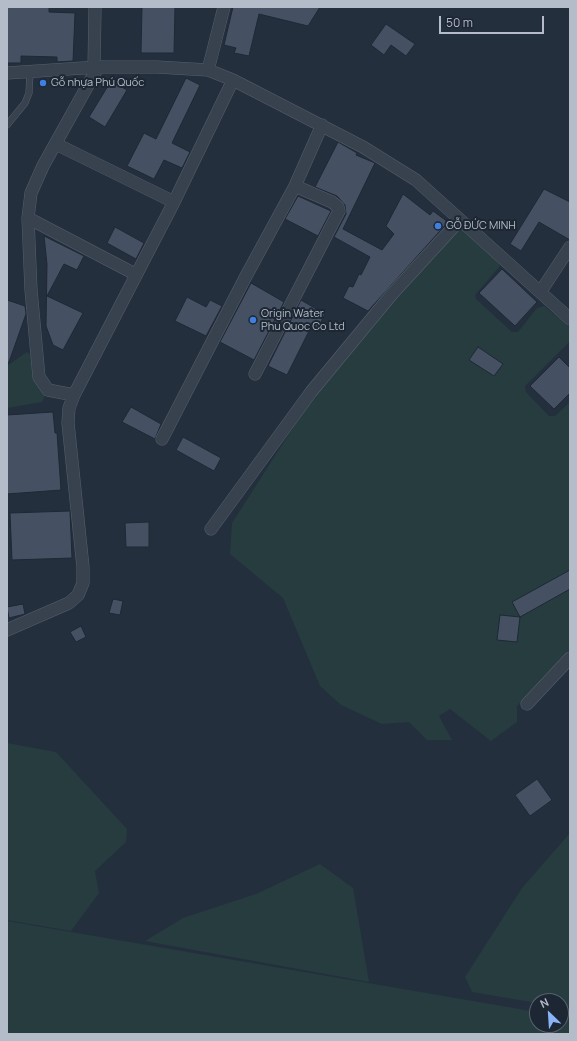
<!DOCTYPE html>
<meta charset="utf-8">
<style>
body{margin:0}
#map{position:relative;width:577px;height:1041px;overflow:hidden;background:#242f3e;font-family:Manrope,sans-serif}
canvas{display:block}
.frame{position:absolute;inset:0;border:8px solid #b4bcc9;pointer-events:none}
.north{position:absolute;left:529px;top:993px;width:40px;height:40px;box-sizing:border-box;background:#1d2633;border:1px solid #59626f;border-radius:50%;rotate:335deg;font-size:11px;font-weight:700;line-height:16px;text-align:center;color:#b4bcc9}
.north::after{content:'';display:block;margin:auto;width:14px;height:18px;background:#8ab4f8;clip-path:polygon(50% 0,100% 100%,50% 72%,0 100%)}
.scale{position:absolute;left:439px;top:16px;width:105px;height:18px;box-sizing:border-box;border:2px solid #b4bcc9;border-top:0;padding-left:5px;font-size:12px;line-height:14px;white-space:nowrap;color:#b4bcc9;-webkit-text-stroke:3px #1d2633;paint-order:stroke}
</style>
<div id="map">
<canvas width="577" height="1041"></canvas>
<div class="frame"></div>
<div class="north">N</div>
<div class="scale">50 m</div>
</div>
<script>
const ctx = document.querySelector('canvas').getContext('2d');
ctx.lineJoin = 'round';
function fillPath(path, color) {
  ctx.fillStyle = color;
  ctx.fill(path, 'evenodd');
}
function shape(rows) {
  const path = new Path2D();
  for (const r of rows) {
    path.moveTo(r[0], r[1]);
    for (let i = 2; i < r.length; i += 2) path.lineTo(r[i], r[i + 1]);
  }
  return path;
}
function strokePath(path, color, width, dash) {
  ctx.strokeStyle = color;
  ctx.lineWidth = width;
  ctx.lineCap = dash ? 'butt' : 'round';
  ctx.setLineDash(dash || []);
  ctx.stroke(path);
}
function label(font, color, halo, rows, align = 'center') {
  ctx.font = font + ' Manrope,sans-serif';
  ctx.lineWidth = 4;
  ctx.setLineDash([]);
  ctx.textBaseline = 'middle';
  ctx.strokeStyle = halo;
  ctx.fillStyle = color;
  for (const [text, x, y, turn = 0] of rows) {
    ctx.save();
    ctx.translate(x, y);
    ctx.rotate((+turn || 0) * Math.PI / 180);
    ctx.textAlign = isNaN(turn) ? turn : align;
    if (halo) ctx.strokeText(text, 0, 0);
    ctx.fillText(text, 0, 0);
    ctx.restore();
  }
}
const green = shape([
 [457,227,463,228,499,262,500,266,475,295,476,299,512,332,518,332,537,308,544,306,570,327,570,341,525,386,526,392,549,416,555,416,570,402,570,649,517,706,517,722,491,741,450,709,439,716,452,740,427,740,409,722,382,724,341,705,320,686,283,598,230,554,232,523,314,395,395,296],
 [27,352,32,356,46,394,42,402,7,408,7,366],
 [7,743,56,752,127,829,126,842,95,871,99,893,71,931,7,920],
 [570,833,570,1009,561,1007,561,1001,537,1001,537,1003,472,992,465,977,522,888],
 [320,864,353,888,369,982,145,941,183,918,256,894],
 [7,921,537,1012,537,1025,561,1025,561,1016,570,1018,570,1034,7,1034]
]);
const building = shape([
 [7,7,49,7,49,12,75,13,73,61,57,62,57,57,21,56,21,63,7,63,7,7],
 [142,7,175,7,174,53,141,53,142,7],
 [233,7,320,7,308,26,259,14,249,56,234,53,236,48,224,45,233,7],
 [386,24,415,44,406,56,391,45,384,55,371,45,386,24],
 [186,78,200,85,172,143,190,152,182,168,164,160,154,179,127,166,144,133,156,139,186,78],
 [111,81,127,90,105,127,89,117,111,81],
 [338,142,357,153,356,155,375,163,343,229,382,250,394,234,386,226,403,194,430,215,433,211,448,222,368,311,343,298,349,286,353,287,359,274,361,275,370,257,334,237,346,214,345,205,337,196,315,187,338,142],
 [544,189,570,202,570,240,539,222,521,251,510,244,544,189],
 [298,196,331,211,318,236,285,219,298,196],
 [115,227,144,243,136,259,107,243,115,227],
 [44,236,84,256,77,270,64,264,47,296,83,313,63,350,53,345,46,326,47,264,44,236],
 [502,269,537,302,515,326,479,293,502,269],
 [251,283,284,302,254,360,220,342,251,283],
 [187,297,206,307,210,300,222,306,206,336,175,321,187,297],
 [7,300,25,306,26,314,9,362,7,362,7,300],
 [301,300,325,314,318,328,312,325,287,375,268,366,301,300],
 [478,347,503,364,494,376,469,360,478,347],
 [559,357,570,368,570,393,554,409,530,386,559,357],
 [131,407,161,424,155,439,122,422,131,407],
 [53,412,55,433,57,433,61,490,7,494,7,415,53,412],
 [183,437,221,458,214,471,176,450,183,437],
 [70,511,72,558,12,560,10,513,70,511],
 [149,522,149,547,126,547,125,523,149,522],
 [570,570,570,589,520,617,512,602,570,570],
 [113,599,123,601,120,615,109,613,113,599],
 [23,604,25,614,9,618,7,607,23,604],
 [500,615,520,617,517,642,497,640,500,615],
 [81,626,86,637,76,642,70,632,81,626],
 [537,779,552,800,530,816,515,795,537,779]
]);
const service = shape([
 [7,125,25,103,29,93,30,73]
]);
const minor = shape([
 [94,68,95,7],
 [208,70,224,7],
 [7,73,98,67,157,67,208,70,233,80,363,147,416,180,570,319],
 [56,144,174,202],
 [28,218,135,274],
 [541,291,570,247],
 [255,374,339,211,338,207,332,202,295,186],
 [74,395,48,390,39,377,31,290,28,218,31,193,43,166,98,67],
 [162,439,245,278,295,186,322,125],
 [211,529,311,392,392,294,459,221],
 [7,630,69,603,78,595,83,583,83,567,68,423,69,408,74,395,174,202,233,80],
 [527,704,570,658]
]);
const markers = [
 [43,83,4,"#3f7fe0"],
 [438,226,4,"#3f7fe0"],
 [253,320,4,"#3f7fe0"]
];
const poiNames = [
 ["Gỗ nhựa Phú Quốc",51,83],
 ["GỖ ĐỨC MINH",446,226],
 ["Origin Water",261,314],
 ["Phu Quoc Co Ltd",261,327]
];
fillPath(green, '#263c3f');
fillPath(building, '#455162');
strokePath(building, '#1f2835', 1);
strokePath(service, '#565f6c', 7);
strokePath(minor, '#565f6c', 13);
strokePath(service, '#38414e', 6);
strokePath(minor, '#38414e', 12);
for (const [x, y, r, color] of markers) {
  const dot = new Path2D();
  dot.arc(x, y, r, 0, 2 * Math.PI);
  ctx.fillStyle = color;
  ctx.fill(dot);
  strokePath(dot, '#1d2633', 1.5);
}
label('11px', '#b4bcc9', '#1d2633', poiNames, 'left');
</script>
